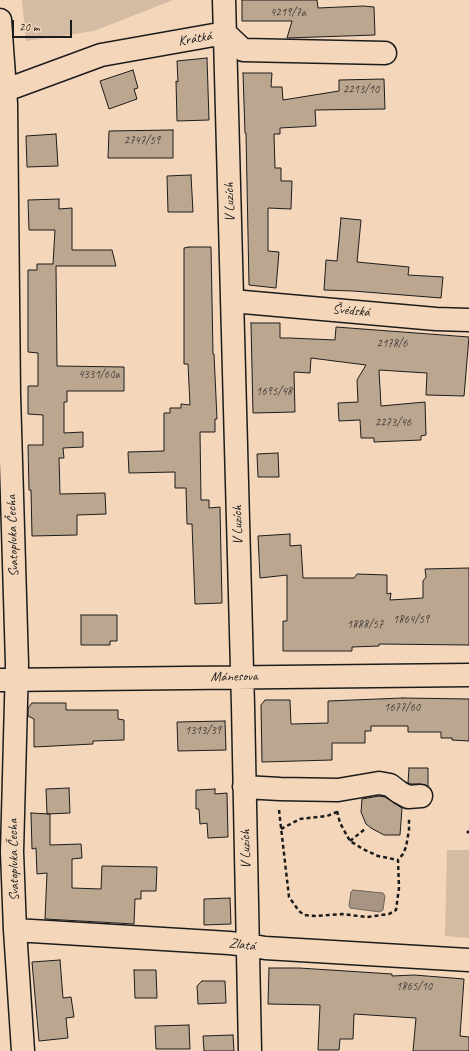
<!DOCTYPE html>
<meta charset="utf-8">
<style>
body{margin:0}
#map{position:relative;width:469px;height:1051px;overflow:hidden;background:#f4d7ba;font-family:Caveat,sans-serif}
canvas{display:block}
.scale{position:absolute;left:12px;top:20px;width:60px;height:18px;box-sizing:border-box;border:2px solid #1c1c1c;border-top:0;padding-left:5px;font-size:12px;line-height:14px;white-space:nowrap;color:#1c1c1c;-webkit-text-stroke:3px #f4d7ba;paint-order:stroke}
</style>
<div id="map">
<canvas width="469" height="1051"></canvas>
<div class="scale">20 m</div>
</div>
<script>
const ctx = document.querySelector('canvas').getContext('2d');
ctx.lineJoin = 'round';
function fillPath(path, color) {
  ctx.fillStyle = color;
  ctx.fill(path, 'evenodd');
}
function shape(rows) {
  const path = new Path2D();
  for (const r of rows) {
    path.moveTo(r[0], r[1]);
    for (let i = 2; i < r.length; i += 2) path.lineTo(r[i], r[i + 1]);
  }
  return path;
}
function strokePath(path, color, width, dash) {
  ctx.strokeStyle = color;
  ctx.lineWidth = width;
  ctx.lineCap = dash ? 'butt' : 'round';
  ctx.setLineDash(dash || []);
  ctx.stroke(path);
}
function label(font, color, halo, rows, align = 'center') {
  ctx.font = font + ' Caveat,sans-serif';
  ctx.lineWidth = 4;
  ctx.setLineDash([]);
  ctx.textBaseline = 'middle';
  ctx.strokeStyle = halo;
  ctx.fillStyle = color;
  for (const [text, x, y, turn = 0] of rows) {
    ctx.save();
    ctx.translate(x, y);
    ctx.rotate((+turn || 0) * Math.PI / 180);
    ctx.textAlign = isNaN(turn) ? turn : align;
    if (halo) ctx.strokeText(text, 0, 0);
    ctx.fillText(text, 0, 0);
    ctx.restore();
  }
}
const green = shape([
 [22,0,173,0,94,31,26,41],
 [447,850,469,850,469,938,445,936]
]);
const water = shape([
 [353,890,383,893,385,896,383,910,380,912,350,908,349,905,351,892,353,890]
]);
const building = shape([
 [242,0,317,0,318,8,363,6,374,7,375,35,287,38,292,21,242,21,242,0],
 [207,58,209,120,177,121,176,81,178,82,177,61,207,58],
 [133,70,138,88,134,89,137,99,109,109,100,81,133,70],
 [243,73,272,73,271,87,282,87,283,100,339,91,339,80,384,79,385,109,315,110,316,126,280,128,280,134,274,134,275,168,281,168,281,181,292,181,291,209,268,208,268,251,279,252,276,288,249,285,246,133,245,133,243,73],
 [173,130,173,158,108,158,109,131,173,130],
 [56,134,58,166,27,167,26,136,56,134],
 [191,175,193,212,168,212,167,176,191,175],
 [59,199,59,209,72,208,72,250,112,250,116,266,56,266,57,366,124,367,124,391,67,391,67,402,64,402,64,433,83,432,83,447,63,448,64,458,59,458,60,494,105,493,106,514,77,515,77,535,32,536,31,490,29,490,28,445,43,445,43,415,28,414,28,386,38,386,38,353,28,352,28,270,37,270,37,264,53,264,55,230,29,230,28,200,59,199],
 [341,218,361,220,357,262,409,267,408,275,443,277,441,298,353,291,324,290,326,260,337,261,341,218],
 [189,247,211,247,213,354,214,354,217,419,215,419,215,432,200,432,201,500,209,500,209,508,220,507,222,603,195,604,192,524,187,524,186,488,175,488,175,472,129,473,128,452,164,451,164,413,170,413,170,408,181,408,181,404,190,405,188,364,184,364,184,248,189,247],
 [251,323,280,323,280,338,290,338,335,340,336,327,469,337,464,396,426,395,427,373,379,370,381,406,425,402,426,435,421,436,421,440,374,442,374,438,361,438,360,420,339,421,338,403,358,402,357,380,366,365,311,358,310,373,294,372,295,412,253,413,251,323],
 [278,453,279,477,258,477,257,454,278,453],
 [290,534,290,546,301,545,303,578,354,578,357,574,387,575,387,594,391,593,390,600,423,598,423,581,426,577,425,569,469,568,469,645,379,644,379,646,352,647,352,651,283,651,283,621,287,621,287,575,260,578,258,536,290,534],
 [81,615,117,615,117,641,110,641,110,645,81,645,81,615],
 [403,698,469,699,469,741,452,740,452,738,441,738,441,732,408,732,408,726,371,726,371,731,365,731,365,743,332,743,332,760,262,762,261,705,265,700,290,700,291,724,328,723,328,701,403,698],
 [32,703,66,703,66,710,118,710,118,719,124,720,124,740,93,741,93,744,34,747,34,719,28,716,28,708,32,703],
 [225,721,226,750,178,751,177,722,225,721],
 [409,768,428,768,428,786,420,784,411,784,408,783,409,768],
 [69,788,70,813,47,814,46,789,69,788],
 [215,789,215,794,227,793,228,837,208,838,207,823,200,824,199,809,196,809,196,790,215,789],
 [379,796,385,797,402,808,400,835,384,835,371,828,366,824,361,812,362,799,379,796],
 [31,813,50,814,50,845,81,844,82,858,72,859,72,888,101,889,102,866,157,867,156,891,141,891,141,899,135,899,134,924,45,919,47,873,37,874,36,848,32,849,31,813],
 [230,898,231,924,204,925,204,899,230,898],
 [60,960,63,998,71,997,74,1017,66,1018,68,1038,39,1041,32,962,60,960],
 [269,968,299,968,392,974,392,976,414,975,464,979,460,1036,469,1037,469,1051,413,1051,416,1018,354,1014,353,1039,340,1039,339,1050,318,1050,320,1005,268,1004,269,968],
 [134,970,156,970,157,998,135,998,134,970],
 [202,981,225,981,226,1003,198,1004,197,986,202,981],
 [189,1025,190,1049,156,1049,155,1026,189,1025],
 [233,1035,234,1051,204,1051,203,1036,233,1035]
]);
const path = shape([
 [279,810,289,897,299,911,304,915,316,916,342,914,367,917,389,914,396,910,399,888,398,860,403,854,406,847,409,830,409,817],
 [337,811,340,823,350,841,363,849,378,856,398,860],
 [281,829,300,819,327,816,337,812],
 [467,833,469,831],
 [350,841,365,829]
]);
const minor = shape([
 [224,0,243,706,250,1051],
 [0,20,6,104,9,395,17,664,12,852,15,930,23,1051],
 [6,90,101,55,225,33,243,50,385,53],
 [232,301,436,319,469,320],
 [0,680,469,675],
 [244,787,280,789,338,790,379,783,390,785,399,792,408,797,421,796],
 [15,930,229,943,248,945,265,948,469,960]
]);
const numberNames = [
 ["4219/7a",288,13],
 ["2213/10",361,90],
 ["2747/59",142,141],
 ["2178/6",392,344],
 ["4331/60a",99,375],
 ["1695/48",274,392],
 ["2273/46",393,423],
 ["1864/59",411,620],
 ["1888/57",365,625],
 ["1677/60",402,708],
 ["1313/39",203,731],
 ["1865/10",414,987]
];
const streetNames = [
 ["Krátká",195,39,-10],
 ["V Luzích",230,202,-92],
 ["Švédská",351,311,5],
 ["V Luzích",238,525,-91],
 ["Svatopluka Čecha",13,536,-92],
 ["Mánesova",234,677,-1],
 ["V Luzích",246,849,-91],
 ["Svatopluka Čecha",14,860,-91],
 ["Zlatá",242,945,7]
];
fillPath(green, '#d4bba3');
fillPath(water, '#a79482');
strokePath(water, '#6f6459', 1);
fillPath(building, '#bba690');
strokePath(building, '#1c1c1c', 1);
strokePath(minor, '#1c1c1c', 25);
strokePath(path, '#1c1c1c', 2.5, [4, 3]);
strokePath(minor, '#f4d7ba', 22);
label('12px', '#443e39', null, numberNames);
label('14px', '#1c1c1c', '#f4d7ba', streetNames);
</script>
